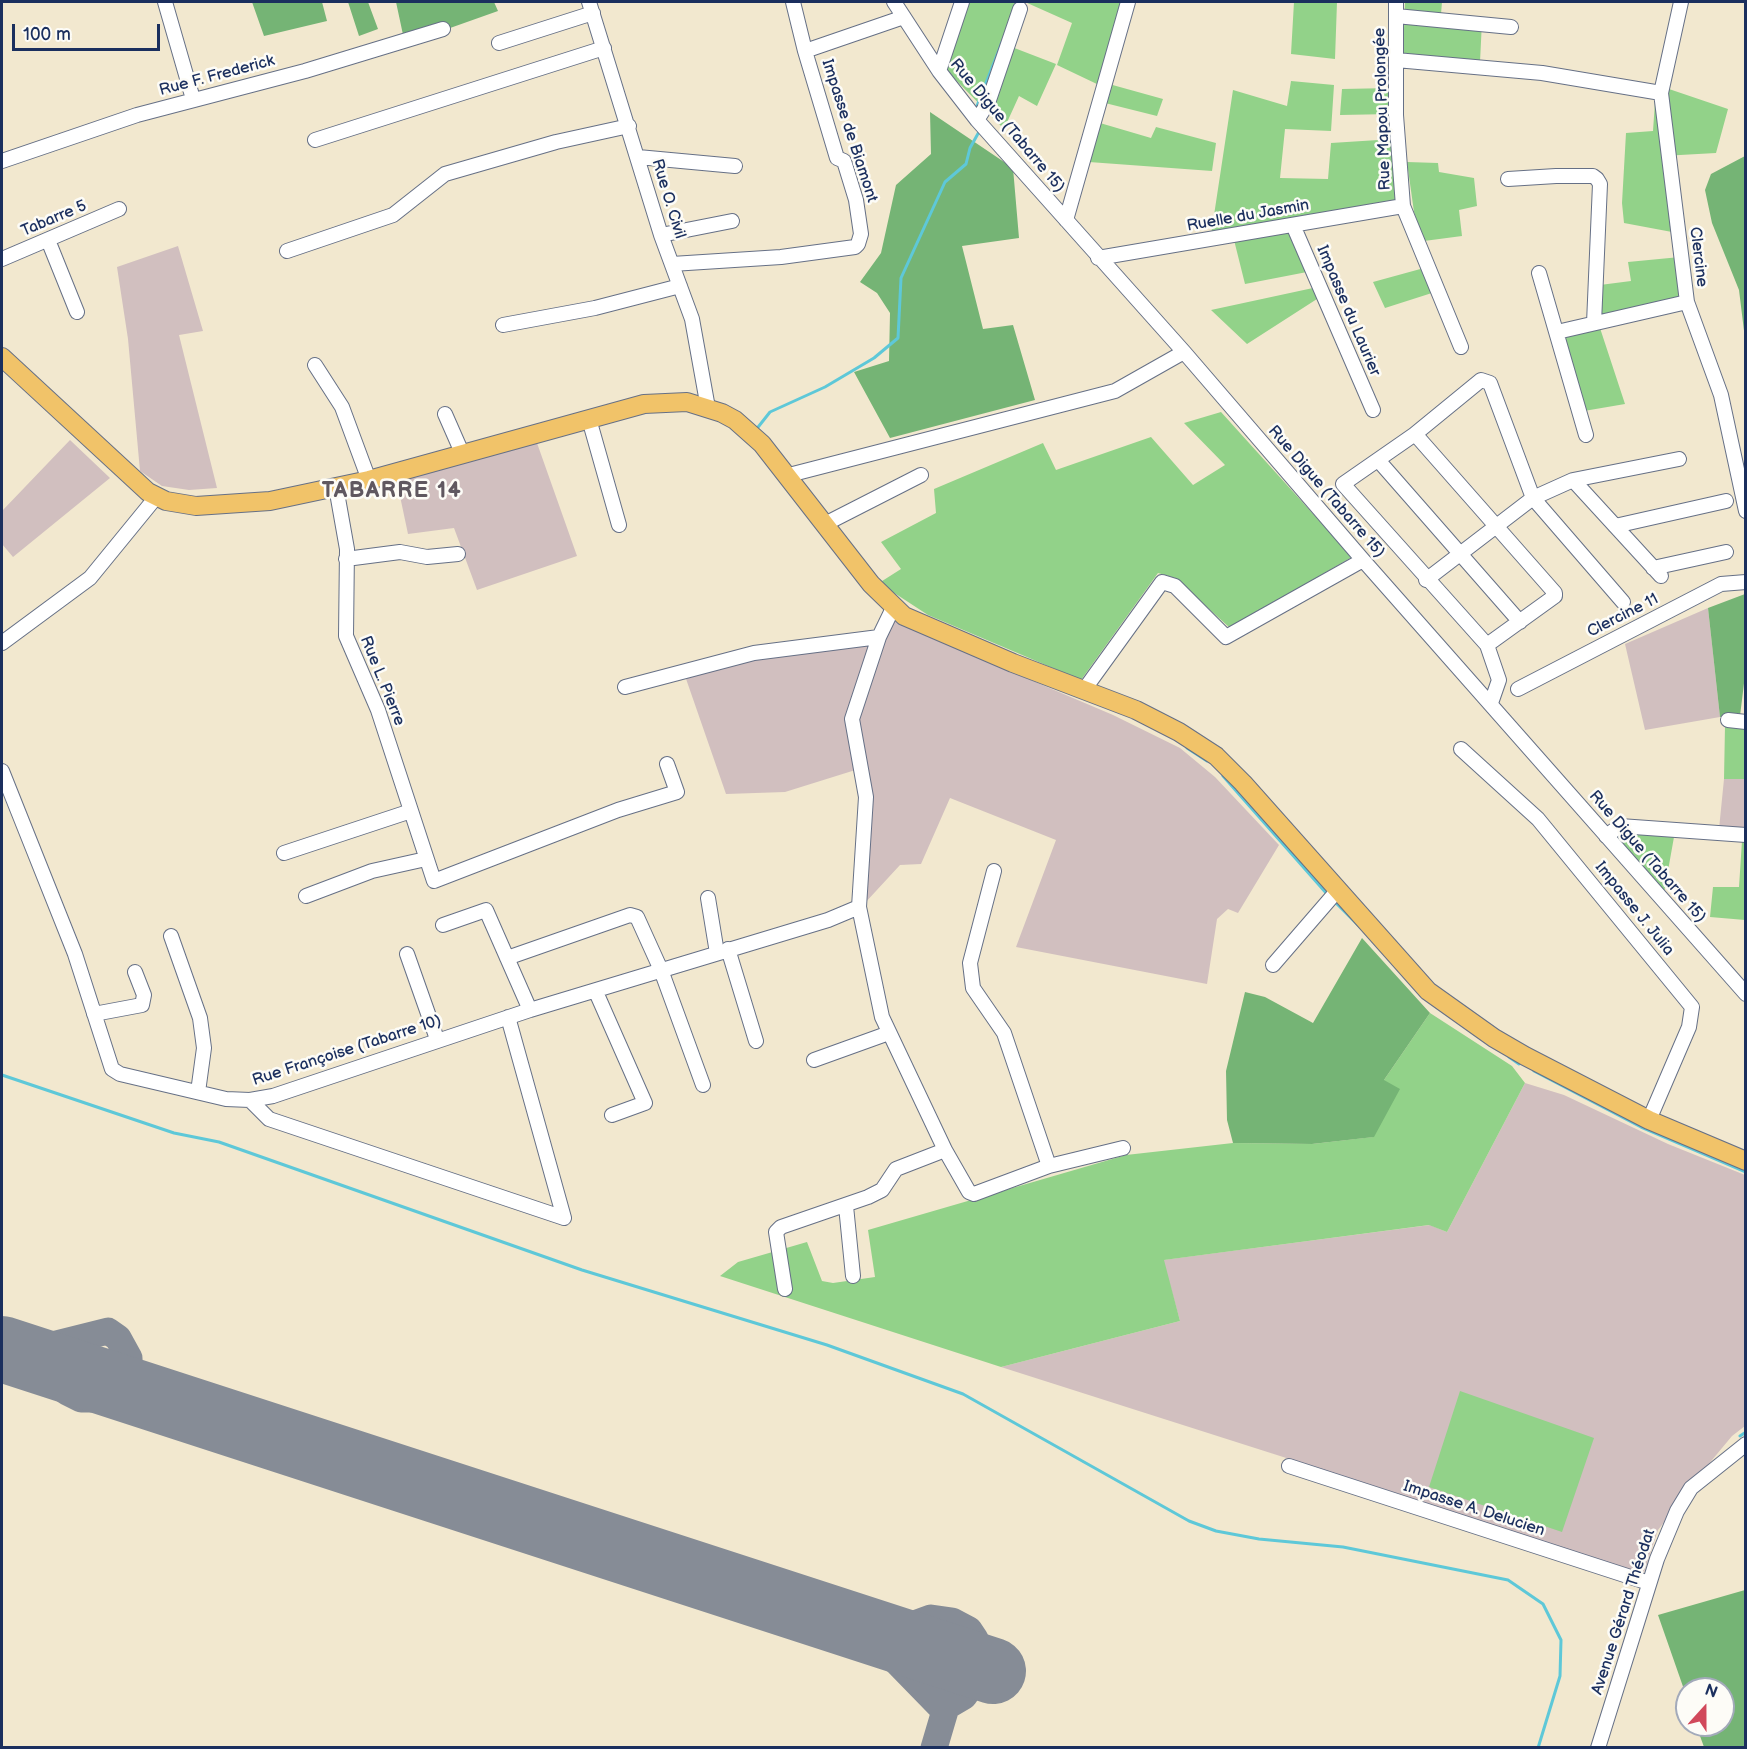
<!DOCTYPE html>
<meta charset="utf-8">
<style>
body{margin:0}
#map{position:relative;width:1747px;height:1749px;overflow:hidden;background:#f2e8cf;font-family:"Balsamiq Sans",sans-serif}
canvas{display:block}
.frame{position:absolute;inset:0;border:3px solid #1b2f5e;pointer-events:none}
.north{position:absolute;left:1675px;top:1677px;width:60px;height:60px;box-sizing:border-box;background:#fdfcf7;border:2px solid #a3aaba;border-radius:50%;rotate:21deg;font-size:16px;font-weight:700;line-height:24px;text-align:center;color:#1b2f5e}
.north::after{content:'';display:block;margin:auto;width:21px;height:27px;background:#d1495b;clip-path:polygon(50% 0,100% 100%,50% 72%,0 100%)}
.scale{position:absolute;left:12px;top:24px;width:148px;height:27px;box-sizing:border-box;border:3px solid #1b2f5e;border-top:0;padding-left:8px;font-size:18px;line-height:21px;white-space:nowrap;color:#1b2f5e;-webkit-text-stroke:4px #fdfcf7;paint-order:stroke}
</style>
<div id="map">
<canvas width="1747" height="1749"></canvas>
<div class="frame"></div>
<div class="north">N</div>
<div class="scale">100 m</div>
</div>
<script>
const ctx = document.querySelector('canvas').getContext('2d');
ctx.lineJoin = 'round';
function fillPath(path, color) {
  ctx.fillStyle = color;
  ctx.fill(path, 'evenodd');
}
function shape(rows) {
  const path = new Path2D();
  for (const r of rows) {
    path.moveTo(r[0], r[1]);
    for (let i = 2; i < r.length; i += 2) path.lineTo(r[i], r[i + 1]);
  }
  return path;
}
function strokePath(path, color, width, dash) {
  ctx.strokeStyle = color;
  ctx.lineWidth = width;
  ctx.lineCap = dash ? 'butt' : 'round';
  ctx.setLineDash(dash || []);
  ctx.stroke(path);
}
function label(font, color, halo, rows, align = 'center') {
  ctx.font = font + ' "Balsamiq Sans",sans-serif';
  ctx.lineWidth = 5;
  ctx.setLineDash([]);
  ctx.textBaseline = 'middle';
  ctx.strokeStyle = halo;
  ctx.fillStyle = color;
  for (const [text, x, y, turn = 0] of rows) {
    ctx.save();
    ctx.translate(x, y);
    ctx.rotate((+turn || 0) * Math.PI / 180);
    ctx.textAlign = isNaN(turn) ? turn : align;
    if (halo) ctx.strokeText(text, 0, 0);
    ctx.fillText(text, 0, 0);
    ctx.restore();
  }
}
const industrial = shape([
 [178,246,203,331,179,335,217,488,189,490,162,486,140,471,128,339,117,267],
 [70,440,110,478,13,557,2,544,2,511],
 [537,443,577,556,477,590,454,528,408,534,397,482],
 [1708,608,1720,717,1645,730,1625,644],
 [890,617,899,624,1113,715,1180,748,1215,777,1279,845,1238,913,1228,909,1217,919,1207,984,1016,947,1056,840,950,798,921,864,900,865,864,904,873,797,865,767,785,792,726,794,684,673,737,657,880,640],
 [1724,779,1745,779,1745,831,1719,829],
 [1525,1083,1564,1095,1668,1144,1745,1175,1745,1426,1732,1436,1707,1466,1658,1530,1643,1575,1418,1500,1001,1367,1180,1321,1163,1260,1430,1225,1447,1232]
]);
const green = shape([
 [965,2,1020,2,1004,44,1056,64,1037,106,1019,96,1004,129,947,71],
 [1025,2,1125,2,1099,85,1057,65,1072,23],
 [1294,2,1337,2,1335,59,1291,54],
 [1405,2,1442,2,1441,14,1482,21,1480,62,1403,56],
 [1291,81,1334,85,1331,131,1285,129,1280,178,1328,179,1331,143,1394,139,1399,204,1211,235,1233,90,1287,106],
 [1109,84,1163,99,1157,116,1105,103],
 [1391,88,1392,114,1340,115,1342,89],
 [1669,89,1728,109,1716,153,1662,156,1672,232,1624,223,1622,203,1626,133,1653,131,1655,102],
 [1100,123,1151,138,1156,127,1216,143,1212,171,1089,162],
 [1407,162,1438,163,1439,172,1474,178,1477,206,1459,210,1462,236,1424,241,1414,212],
 [1291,233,1307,272,1245,284,1234,240],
 [1680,257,1680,300,1601,317,1600,285,1631,281,1628,262],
 [1424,268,1435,292,1385,308,1373,282],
 [1313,288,1317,299,1247,344,1211,310],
 [1599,325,1625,404,1584,411,1563,336],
 [1221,412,1352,557,1230,628,1175,578,1158,573,1081,680,928,615,879,583,901,569,881,542,936,513,934,489,1043,443,1056,470,1151,437,1193,485,1225,465,1184,423],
 [1725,726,1745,727,1745,779,1724,779],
 [1620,833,1674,837,1664,893,1616,839],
 [1742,841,1745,841,1745,920,1710,917,1713,887,1739,887],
 [1430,1013,1512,1066,1525,1083,1447,1232,1429,1225,1164,1260,1180,1321,1001,1367,720,1276,738,1262,807,1242,822,1281,833,1283,875,1277,868,1230,1126,1155,1233,1143,1312,1144,1373,1137,1384,1080],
 [1460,1391,1594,1438,1562,1532,1429,1487]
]);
const forest = shape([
 [252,2,322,2,327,21,264,36],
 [348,2,368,2,378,29,359,36],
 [396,2,494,2,498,11,405,44],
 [930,112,1013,168,1019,238,962,246,983,329,1013,325,1035,400,890,438,854,372,889,361,890,313,877,293,860,282,881,253,896,185,931,154],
 [1745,156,1745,339,1739,290,1712,223,1705,190,1711,174],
 [1745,594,1746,667,1740,716,1720,717,1708,608],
 [1362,938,1430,1013,1384,1080,1400,1089,1374,1137,1312,1144,1233,1143,1227,1120,1226,1071,1245,992,1265,997,1313,1023],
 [1745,1590,1745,1747,1704,1747,1696,1725,1723,1725,1723,1689,1687,1689,1687,1698,1658,1615]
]);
const stream = shape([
 [975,111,1002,42],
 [755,431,770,412,825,387,874,358,898,338,901,278,945,182,966,164,970,148,980,130],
 [1187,748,1207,761],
 [1223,776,1327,894],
 [1336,903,1360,927],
 [1509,1057,1519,1064],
 [1534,1071,1641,1127,1746,1172],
 [2,1075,174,1133,219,1142,582,1270,827,1345,963,1394,1189,1521,1216,1531,1259,1539,1343,1547,1508,1580,1543,1604,1561,1640,1560,1676,1538,1748],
 [1740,1436,1746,1432]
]);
const taxiway = shape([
 [2,1354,16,1354,108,1331,118,1338,129,1358,129,1368,117,1387,91,1399,81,1399,67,1392,45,1363],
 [866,1630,940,1706,947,1706,964,1696,976,1679,980,1667,975,1639,969,1630,952,1621,931,1618,890,1633,873,1632],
 [934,1748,960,1660]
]);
const runway = shape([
 [2,1349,993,1671]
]);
const minor = shape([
 [165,2,193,99],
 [589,2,661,235,692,319,708,408],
 [793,2,805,51],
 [894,2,939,71,977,120,1184,352,1363,560,1746,994],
 [1396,2,1396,115,1403,206,1461,347],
 [1681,2,1661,93,1687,302,1721,395,1746,511],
 [1396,16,1511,27],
 [499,43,593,13],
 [1396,60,1542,73,1661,93],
 [939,71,962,2],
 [977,120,988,103,1020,9],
 [315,140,604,48],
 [638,157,735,166],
 [2,161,137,115,305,71,443,29],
 [1508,179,1556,176,1593,176,1597,179,1600,184,1594,323],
 [1066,220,1128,2],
 [1293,225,1373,410],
 [661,235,732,221],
 [48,240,77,312],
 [287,251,393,215,445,174,556,142,629,126],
 [1098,258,1403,206],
 [2,259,119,209],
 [672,264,781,257,855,247,858,244,861,234,856,200,844,161,837,158,805,51,904,17],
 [1539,273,1586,435],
 [503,325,595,308,680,286],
 [1557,332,1687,302],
 [315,365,342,407,369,480],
 [445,414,463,455],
 [589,419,619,525],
 [1415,434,1481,380,1490,383,1533,498,1623,602],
 [1378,460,1520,622],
 [789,475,1115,391,1184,352],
 [1573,480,1661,576],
 [336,487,347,549,346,636,378,710,434,881,618,810,677,792,667,764],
 [825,524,921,475],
 [1615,526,1726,501],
 [346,559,400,552,427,557,458,554],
 [1653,568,1726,552],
 [1426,580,1533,498,1573,480,1679,459],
 [893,608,879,637,852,719,866,797,859,907,882,1017,945,1150,969,1192,974,1194,1049,1166,1123,1148],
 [2,643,90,578,157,496],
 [1487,645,1555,596,1555,593,1415,434,1343,484,1487,645,1499,680,1491,703],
 [625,687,754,653,879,637],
 [1518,689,1721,584,1746,582],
 [1084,690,1162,582,1175,586,1226,637,1363,560],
 [1728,720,1746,722],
 [1461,749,1538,819,1692,1007,1689,1027,1649,1120],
 [2,771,75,954,112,1069,120,1074,226,1099,250,1100,273,1096,530,1010,828,920,859,907],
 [1606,836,1620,826,1746,835],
 [284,853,411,811],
 [994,871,970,963,973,988,1004,1033,1049,1166],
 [306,896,372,871,426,859],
 [708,898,717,953],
 [443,925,486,910,530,1010],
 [171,936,200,1018,204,1048,198,1092],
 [728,949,756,1041],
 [407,954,437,1039],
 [507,958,630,915,637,917,661,970,703,1085],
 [1273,965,1337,891],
 [596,992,645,1103,612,1115],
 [94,1014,142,1005,144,995,135,972],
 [508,1017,564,1218],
 [814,1060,889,1033],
 [250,1100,269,1119,564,1218],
 [846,1206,853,1276],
 [785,1289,776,1232,781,1227,868,1197,882,1190,896,1169,945,1150],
 [1289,1466,1649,1583],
 [1598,1748,1657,1559,1677,1511,1691,1488,1746,1444]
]);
const major = shape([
 [2,357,148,492,166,501,196,506,270,501,369,480,644,404,687,402,722,413,735,420,762,444,871,584,904,616,1013,663,1136,710,1179,732,1216,756,1243,783,1428,991,1494,1038,1525,1056,1649,1120,1746,1161]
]);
const streetNames = [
 ["Rue F. Frederick",217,76,-15],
 ["Rue Mapou Prolongée",1383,109,-92],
 ["Rue Digue (Tabarre 15)",1007,126,50],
 ["Impasse de Biamont",849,131,72],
 ["Rue O. Civil",668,199,73],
 ["Ruelle du Jasmin",1248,216,-10],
 ["Tabarre 5",54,219,-23],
 ["Clercine",1698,257,83],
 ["Impasse du Laurier",1348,311,67],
 ["Rue Digue (Tabarre 15)",1326,492,49],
 ["Clercine 11",1623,616,-27],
 ["Rue L. Pierre",382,681,68],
 ["Rue Digue (Tabarre 15)",1647,857,49],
 ["Impasse J. Julia",1634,909,51],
 ["Rue Françoise (Tabarre 10)",347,1051,-18],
 ["Impasse A. Delucien",1474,1509,18],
 ["Avenue Gérard Théodat",1624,1612,-72]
];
const districtNames = [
 ["TABARRE 14",392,491]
];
fillPath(industrial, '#d1bfbf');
fillPath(green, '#92d289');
fillPath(forest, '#75b475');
strokePath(stream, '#5ec8d8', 3);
strokePath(taxiway, '#868c96', 27);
strokePath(runway, '#868c96', 66);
strokePath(minor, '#667086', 16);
strokePath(major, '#667086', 20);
strokePath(minor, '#fff', 14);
strokePath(major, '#f1c369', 18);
label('16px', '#1b2f5e', '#fdfcf7', streetNames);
ctx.letterSpacing = '1.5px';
label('bold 22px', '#605860', '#fdfcf7', districtNames);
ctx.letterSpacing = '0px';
</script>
